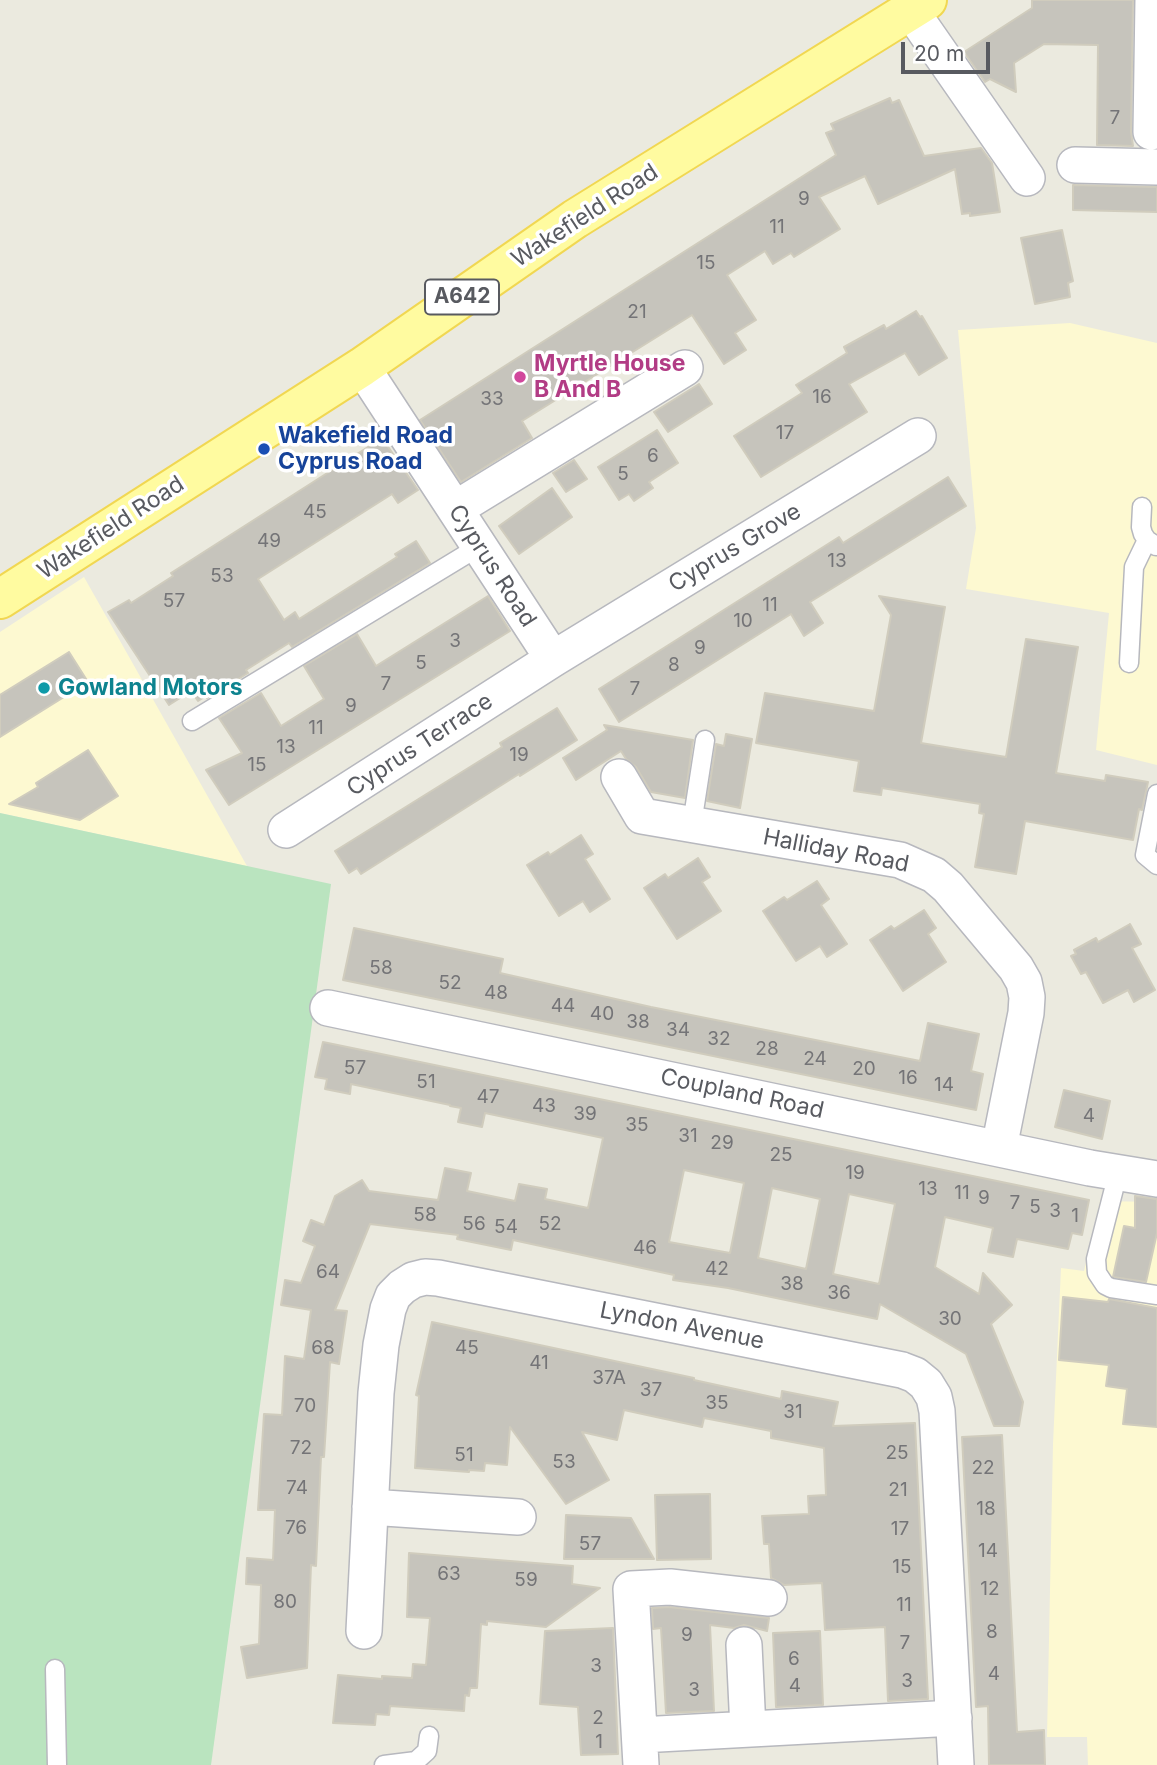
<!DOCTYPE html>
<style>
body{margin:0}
#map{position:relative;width:1157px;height:1765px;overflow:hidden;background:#ebeadf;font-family:Inter,sans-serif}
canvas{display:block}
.scale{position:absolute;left:901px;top:42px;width:89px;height:32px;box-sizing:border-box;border:4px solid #585a60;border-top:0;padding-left:9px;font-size:21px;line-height:24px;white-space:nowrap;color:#585a60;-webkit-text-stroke:5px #fff;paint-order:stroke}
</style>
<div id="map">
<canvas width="1157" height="1765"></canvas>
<div class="scale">20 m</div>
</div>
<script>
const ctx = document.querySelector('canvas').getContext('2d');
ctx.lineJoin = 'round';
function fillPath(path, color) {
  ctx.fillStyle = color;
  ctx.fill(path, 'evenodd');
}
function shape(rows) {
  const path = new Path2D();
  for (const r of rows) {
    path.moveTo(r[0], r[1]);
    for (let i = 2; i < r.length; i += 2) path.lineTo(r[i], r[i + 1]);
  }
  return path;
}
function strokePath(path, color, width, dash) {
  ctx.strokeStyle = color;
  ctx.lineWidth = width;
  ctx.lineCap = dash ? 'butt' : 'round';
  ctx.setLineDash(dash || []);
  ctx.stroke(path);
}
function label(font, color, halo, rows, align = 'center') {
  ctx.font = font + ' Inter,sans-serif';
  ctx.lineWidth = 7;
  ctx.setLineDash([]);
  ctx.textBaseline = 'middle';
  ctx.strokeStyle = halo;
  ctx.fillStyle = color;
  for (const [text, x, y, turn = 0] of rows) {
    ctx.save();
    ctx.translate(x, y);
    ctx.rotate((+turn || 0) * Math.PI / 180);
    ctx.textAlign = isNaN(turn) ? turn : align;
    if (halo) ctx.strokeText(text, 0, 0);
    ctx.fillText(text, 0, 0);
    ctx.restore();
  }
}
const commercial = shape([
 [1070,323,1157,343,1157,765,1096,750,1109,613,966,589,976,528,958,330],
 [84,577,247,866,0,813,0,632],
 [1100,1201,1157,1202,1157,1765,1088,1765,1087,1737,1047,1737,1053,1444,1061,1268,1084,1271]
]);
const green = shape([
 [0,813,331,884,211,1765,0,1765]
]);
const building = shape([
 [1032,0,1133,0,1131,132,1133,146,1097,145,1098,45,1044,44,1014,63,1016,92,990,79,985,82,964,52,1032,8,1032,0],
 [890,98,892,103,899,100,924,156,981,148,992,163,1000,212,970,216,970,213,962,214,955,169,878,204,865,176,819,197,840,229,794,257,791,253,773,264,765,251,727,275,756,320,735,333,746,350,724,364,692,315,522,421,532,438,461,482,420,420,836,155,826,133,834,130,831,124,890,98],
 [1073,185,1157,187,1157,212,1073,210,1073,185],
 [1062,230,1073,281,1068,283,1070,297,1035,304,1021,238,1062,230],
 [916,311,920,317,922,316,947,358,919,375,905,353,849,384,867,412,761,477,734,436,802,393,796,385,847,353,844,347,884,325,886,329,916,311],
 [699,384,712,404,668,432,654,412,699,384],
 [657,430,678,463,649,482,653,488,634,501,629,494,619,500,598,467,657,430],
 [382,438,418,490,398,503,392,494,258,579,284,620,295,612,299,619,397,557,395,554,416,541,430,563,292,647,289,643,246,670,248,673,207,698,206,696,198,701,191,691,169,705,108,612,129,600,131,603,173,576,171,573,382,438],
 [574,460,587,479,566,492,553,473,574,460],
 [948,477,966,506,810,602,823,623,804,636,791,614,619,722,599,689,839,537,843,543,948,477],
 [552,488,572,517,519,554,499,526,552,488],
 [488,596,510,631,229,805,206,770,242,753,219,718,261,693,281,726,324,699,304,666,357,634,376,666,488,596],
 [879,596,945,607,921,743,1006,757,1026,639,1078,647,1056,773,1105,781,1106,775,1148,782,1142,810,1139,809,1133,840,1025,821,1016,874,975,867,984,814,979,813,980,804,882,788,881,795,854,791,859,761,756,743,765,693,874,711,891,615,879,596],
 [69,652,88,682,0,737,0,695,69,652],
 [557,708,577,740,520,776,519,774,361,874,357,868,349,873,335,851,502,747,500,743,557,708],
 [604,725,693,740,685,798,651,792,636,767,626,759,621,751,576,780,563,758,607,730,604,725],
 [726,734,752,739,740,808,707,801,716,744,724,746,726,734],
 [88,750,118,796,80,820,9,804,38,787,36,783,88,750],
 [581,835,593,854,585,859,610,899,590,912,583,901,559,916,527,865,548,852,550,855,581,835],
 [698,858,710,877,702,882,721,911,677,939,644,888,665,874,668,878,698,858],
 [817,881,829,899,821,905,847,944,827,957,820,946,796,961,763,911,784,897,787,900,817,881],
 [924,910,936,928,928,934,946,962,903,991,870,940,891,926,894,929,924,910],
 [1130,924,1141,944,1132,948,1155,990,1134,1002,1128,990,1103,1003,1086,972,1081,974,1071,956,1076,954,1074,950,1096,938,1098,942,1130,924],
 [354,928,503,959,500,973,651,1007,920,1061,928,1023,979,1034,971,1071,983,1074,976,1110,343,980,354,928],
 [323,1042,1089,1200,1082,1235,1072,1233,1068,1249,1017,1239,1013,1257,988,1252,993,1228,945,1217,935,1267,979,1294,983,1273,1012,1305,991,1324,1023,1402,1019,1426,994,1426,966,1354,880,1304,877,1319,728,1288,673,1280,674,1275,513,1240,511,1250,457,1239,458,1235,370,1224,335,1310,347,1311,339,1364,330,1362,324,1457,321,1457,316,1566,311,1565,307,1668,247,1678,241,1647,259,1644,261,1585,246,1584,247,1558,273,1560,275,1510,258,1510,264,1414,282,1415,285,1356,304,1359,311,1310,281,1305,285,1280,301,1283,315,1246,303,1241,311,1220,324,1225,335,1196,362,1180,369,1191,438,1200,445,1168,471,1173,467,1191,515,1201,519,1184,547,1189,545,1199,588,1208,603,1138,485,1113,482,1127,458,1122,461,1108,450,1106,450,1105,351,1084,350,1094,325,1089,327,1079,315,1077,323,1042],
 [684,1170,744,1183,730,1253,669,1242,684,1170],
 [772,1188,820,1199,806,1269,758,1258,772,1188],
 [849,1194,895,1204,879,1284,833,1274,849,1194],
 [1064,1090,1110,1101,1102,1139,1055,1127,1064,1090],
 [1135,1196,1157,1199,1157,1233,1146,1282,1113,1277,1124,1226,1135,1228,1135,1196],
 [1063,1297,1108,1302,1109,1299,1157,1308,1157,1427,1123,1424,1127,1389,1106,1386,1109,1365,1059,1360,1063,1297],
 [432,1322,694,1378,694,1380,781,1399,782,1391,838,1402,833,1426,915,1423,928,1699,888,1701,885,1627,825,1630,822,1583,784,1585,771,1578,769,1544,764,1544,762,1516,809,1514,808,1496,826,1495,824,1448,771,1438,771,1431,704,1418,702,1427,624,1410,617,1440,582,1432,609,1480,566,1504,510,1427,507,1465,485,1463,484,1471,469,1470,469,1472,415,1468,419,1396,416,1395,432,1322],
 [1002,1435,1017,1732,1044,1730,1045,1765,989,1765,988,1706,976,1707,962,1437,1002,1435],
 [710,1494,711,1559,657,1560,655,1495,710,1494],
 [566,1515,631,1518,654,1559,564,1559,566,1515],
 [409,1553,573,1566,572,1584,600,1588,546,1627,487,1621,487,1625,481,1624,477,1688,470,1688,469,1696,465,1695,464,1711,390,1706,389,1715,376,1714,375,1725,333,1723,338,1675,382,1679,382,1676,412,1678,413,1664,426,1665,430,1618,407,1617,409,1553],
 [669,1607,769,1618,767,1631,744,1625,734,1628,710,1625,714,1711,666,1713,661,1628,653,1629,652,1608,669,1607],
 [613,1628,618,1754,581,1755,578,1707,540,1704,545,1631,613,1628],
 [820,1631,823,1705,776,1707,773,1633,820,1631]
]);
const service = shape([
 [1142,507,1141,527,1143,534,1147,540,1156,546],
 [1129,663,1134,567,1147,540],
 [192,721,480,546],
 [1157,794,1145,855,1157,865],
 [692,824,705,740],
 [1118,1173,1096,1259,1097,1273,1105,1285,1111,1288,1157,1295],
 [55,1669,57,1765],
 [384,1765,416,1761,427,1751,429,1736]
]);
const minor = shape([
 [911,11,1027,178],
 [1151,132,1153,0],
 [1075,165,1157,167],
 [362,367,553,659],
 [455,509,685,368],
 [619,777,642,816,900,860,934,875,948,887,1016,968,1024,982,1027,997,1026,1013,999,1148],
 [286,830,553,659,918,436],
 [328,1008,1090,1168,1157,1179],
 [370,1507,518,1517],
 [364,1631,376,1393,381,1345,388,1309,393,1296,402,1287,413,1280,425,1277,438,1278,902,1370,915,1375,926,1384,934,1397,937,1411,956,1765],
 [744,1645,748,1729],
 [640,1735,954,1718],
 [641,1765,631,1589,670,1587,769,1598]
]);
const primary = shape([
 [0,599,362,367,575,219,927,0]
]);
const markers = [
 [520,377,7,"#d1479c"],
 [264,449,7,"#1a4fb4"],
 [44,688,7,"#0f9aa8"]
];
const numberNames = [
 ["7",1115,118],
 ["9",804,199],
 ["11",777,227],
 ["15",706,263],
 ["21",637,312],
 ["16",822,397],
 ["33",492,399],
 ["17",785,433],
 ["6",653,456],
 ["5",623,474],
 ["45",315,512],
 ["49",269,541],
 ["13",837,561],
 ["53",222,576],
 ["57",174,601],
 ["11",770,605],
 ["10",743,621],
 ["3",455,641],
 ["9",700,648],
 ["5",421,663],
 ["8",674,665],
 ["7",386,684],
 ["7",635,689],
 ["9",351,706],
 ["11",316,728],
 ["13",286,747],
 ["19",519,755],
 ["15",257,765],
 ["58",381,968],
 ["52",450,983],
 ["48",496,993],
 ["44",563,1006],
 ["40",602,1014],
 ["38",638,1022],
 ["34",678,1030],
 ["32",719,1039],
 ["28",767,1049],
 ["24",815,1059],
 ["57",355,1068],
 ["20",864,1069],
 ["16",908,1078],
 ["51",426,1082],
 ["14",944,1085],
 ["47",488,1097],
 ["43",544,1106],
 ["39",585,1114],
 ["4",1089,1116],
 ["35",637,1125],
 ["31",688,1136],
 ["29",722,1143],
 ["25",781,1155],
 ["19",855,1173],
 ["13",928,1189],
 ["11",962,1193],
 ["9",984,1198],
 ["7",1015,1203],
 ["5",1035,1207],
 ["3",1055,1211],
 ["58",425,1215],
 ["1",1075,1216],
 ["56",474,1224],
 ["52",550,1224],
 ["54",506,1227],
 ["46",645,1248],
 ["42",717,1269],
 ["64",328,1272],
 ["38",792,1284],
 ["36",839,1293],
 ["30",950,1319],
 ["68",323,1348],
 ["45",467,1348],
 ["41",539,1363],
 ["37A",609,1378],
 ["37",651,1390],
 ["35",717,1403],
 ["70",305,1406],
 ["31",793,1412],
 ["72",301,1448],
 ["25",897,1453],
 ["51",464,1455],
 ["53",564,1462],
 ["22",983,1468],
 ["74",297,1488],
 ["21",898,1490],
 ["18",986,1509],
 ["76",296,1528],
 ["17",900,1529],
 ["57",590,1544],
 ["14",988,1551],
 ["15",902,1567],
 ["63",449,1574],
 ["59",526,1580],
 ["12",990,1589],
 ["80",285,1602],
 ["11",904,1605],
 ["8",992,1632],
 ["9",687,1635],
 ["7",905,1643],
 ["6",794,1659],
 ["3",596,1666],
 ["4",994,1674],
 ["3",907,1681],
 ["4",795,1686],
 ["3",694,1690],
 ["2",598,1718],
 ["1",599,1742]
];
const shields = [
 [462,297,74]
];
const shieldNames = [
 ["A642",462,297]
];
const streetNames = [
 ["Wakefield Road",585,216,-33],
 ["Wakefield Road",111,528,-33],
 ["Cyprus Grove",735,548,-31],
 ["Cyprus Road",492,566,57],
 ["Cyprus Terrace",420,745,-33],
 ["Halliday Road",836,851,11],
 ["Coupland Road",742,1094,12],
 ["Lyndon Avenue",682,1326,11]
];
const hotelNames = [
 ["Myrtle House",534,364],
 ["B And B",534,390]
];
const transitNames = [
 ["Wakefield Road",278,436],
 ["Cyprus Road",278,462]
];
const cultureNames = [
 ["Gowland Motors",58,688]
];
fillPath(commercial, '#fdf9d1');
fillPath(green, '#bae4bf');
fillPath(building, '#c6c4bc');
strokePath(building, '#d0ccbd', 2);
strokePath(service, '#b7b8be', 21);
strokePath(minor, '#b7b8be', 38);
strokePath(primary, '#f1d752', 42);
strokePath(service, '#fff', 18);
strokePath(minor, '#fff', 35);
strokePath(primary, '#fffba0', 38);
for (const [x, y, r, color] of markers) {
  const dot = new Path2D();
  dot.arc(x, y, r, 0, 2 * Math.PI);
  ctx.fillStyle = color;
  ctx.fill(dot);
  strokePath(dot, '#fff', 2.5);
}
label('19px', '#747477', null, numberNames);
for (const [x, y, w] of shields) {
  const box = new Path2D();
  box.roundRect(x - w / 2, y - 17.5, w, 35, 5);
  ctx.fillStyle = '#fff';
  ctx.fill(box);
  strokePath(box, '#585a60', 2);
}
label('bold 21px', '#585a60', null, shieldNames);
label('23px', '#585a60', '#fff', streetNames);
label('bold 23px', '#b23c85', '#fff', hotelNames, 'left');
label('bold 23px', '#164399', '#fff', transitNames, 'left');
label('bold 23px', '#0d838f', '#fff', cultureNames, 'left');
</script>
